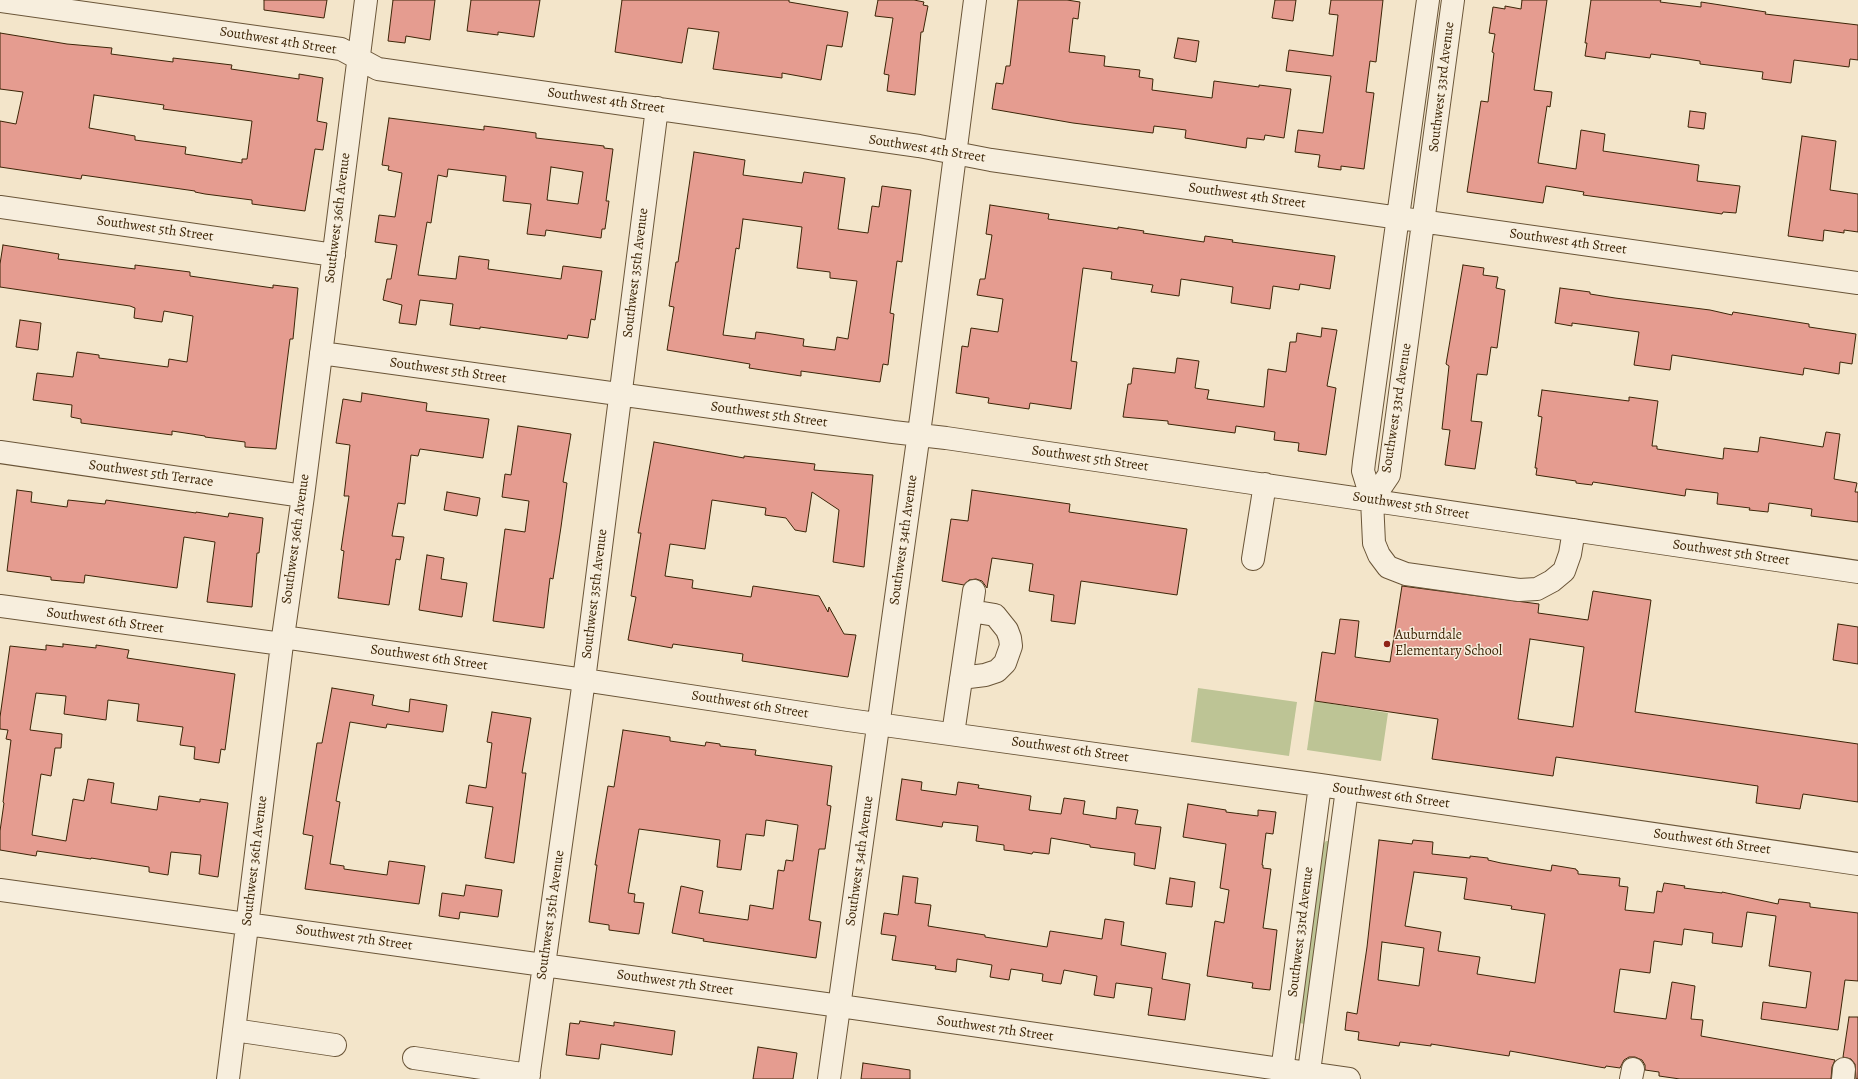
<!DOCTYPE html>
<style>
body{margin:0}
canvas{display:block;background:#f3e5ca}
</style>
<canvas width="1858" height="1079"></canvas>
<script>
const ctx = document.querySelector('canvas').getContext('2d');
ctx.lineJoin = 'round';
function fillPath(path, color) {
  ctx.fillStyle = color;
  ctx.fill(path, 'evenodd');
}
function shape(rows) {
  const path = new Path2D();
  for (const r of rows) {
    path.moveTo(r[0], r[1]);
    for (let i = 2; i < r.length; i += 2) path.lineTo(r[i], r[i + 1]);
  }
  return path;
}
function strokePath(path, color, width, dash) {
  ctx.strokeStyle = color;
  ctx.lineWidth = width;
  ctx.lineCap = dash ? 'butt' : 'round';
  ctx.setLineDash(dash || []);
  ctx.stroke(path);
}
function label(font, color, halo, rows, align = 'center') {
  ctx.font = font + ' Alegreya,serif';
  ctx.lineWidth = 3;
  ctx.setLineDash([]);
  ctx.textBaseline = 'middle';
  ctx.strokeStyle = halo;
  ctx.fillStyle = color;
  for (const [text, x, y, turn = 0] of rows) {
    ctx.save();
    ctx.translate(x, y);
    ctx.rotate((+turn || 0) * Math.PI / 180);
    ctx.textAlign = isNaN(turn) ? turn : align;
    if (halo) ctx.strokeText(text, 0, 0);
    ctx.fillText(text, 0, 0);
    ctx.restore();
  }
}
const green = shape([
 [1198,688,1297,702,1289,756,1191,742],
 [1314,701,1388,713,1381,761,1307,750],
 [1326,841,1329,841,1307,1020,1304,1024,1300,1023,1298,1019,1323,844]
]);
const building = shape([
 [264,0,327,0,324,18,264,10,264,0],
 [393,0,435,0,430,40,406,36,405,43,388,41,393,0],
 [471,0,540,0,534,37,498,32,498,35,467,31,471,0],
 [622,0,789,0,789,2,848,12,842,47,827,45,821,80,782,73,782,78,713,69,719,32,688,28,682,63,615,52,622,0],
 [878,0,914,0,924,2,923,5,928,6,923,32,921,32,915,95,887,91,889,75,884,74,893,18,875,16,878,0],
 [1018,0,1067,0,1080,2,1078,19,1073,18,1069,52,1105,56,1104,66,1140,70,1139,77,1153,79,1152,90,1212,98,1214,81,1259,87,1259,85,1291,89,1284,138,1265,135,1264,140,1247,138,1246,148,1185,138,1186,130,1154,126,1153,133,1073,123,992,109,996,83,1003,84,1006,66,1010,66,1018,0],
 [1275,0,1296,0,1293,21,1272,18,1275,0],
 [1331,0,1383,0,1376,62,1370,61,1366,92,1374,93,1364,169,1341,166,1341,170,1318,167,1320,155,1295,152,1298,130,1323,133,1331,76,1286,71,1289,50,1333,56,1338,15,1329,14,1331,0],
 [1522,0,1547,0,1534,90,1552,92,1550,107,1547,106,1538,163,1576,169,1581,130,1605,134,1603,151,1699,165,1697,181,1740,186,1736,213,1723,212,1722,214,1583,195,1584,192,1546,186,1543,203,1467,192,1481,101,1488,102,1494,53,1492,52,1495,34,1489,33,1493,7,1505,9,1505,6,1521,9,1522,0],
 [1591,0,1661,0,1660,2,1701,7,1701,2,1766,12,1765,14,1858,25,1858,60,1850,59,1849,67,1794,60,1791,83,1762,79,1763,72,1700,64,1700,61,1680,58,1651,54,1650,58,1606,52,1605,59,1585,56,1587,43,1585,43,1591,0],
 [0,33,67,44,112,48,111,54,173,62,173,58,232,65,231,69,299,79,299,74,323,78,317,121,327,123,323,150,315,149,305,211,252,204,252,200,205,194,195,192,195,191,82,175,81,179,0,167,0,121,16,124,23,92,0,89,0,33],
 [94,95,164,105,163,109,252,121,247,159,242,159,242,163,185,154,186,147,135,140,135,136,89,128,94,95],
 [1178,38,1199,41,1196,62,1174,58,1178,38],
 [1690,111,1706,113,1704,129,1688,127,1690,111],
 [389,118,484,130,484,126,500,128,536,133,536,138,604,146,604,148,613,149,606,201,609,201,605,229,602,229,601,238,546,230,545,236,527,234,531,204,503,201,506,176,448,169,447,177,438,175,431,223,427,222,418,275,456,279,459,256,489,260,488,269,561,279,563,266,602,271,595,320,591,319,588,338,568,335,567,339,480,327,480,329,450,325,453,304,420,300,416,325,399,323,402,305,383,300,387,279,391,279,397,245,375,242,379,215,395,217,402,173,388,170,389,166,382,165,389,118],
 [551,167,583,172,578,204,547,200,551,167],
 [1802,136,1836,141,1830,190,1858,194,1858,232,1844,230,1844,233,1824,230,1823,241,1788,236,1802,136],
 [694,152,745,160,743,175,802,183,804,172,845,178,838,229,868,233,872,206,879,207,882,186,911,190,902,262,897,261,890,313,894,314,888,365,883,364,880,382,801,371,801,376,749,368,750,364,667,350,674,307,669,306,676,262,678,262,694,152],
 [743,219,802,227,797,268,830,272,830,278,857,281,848,339,837,337,835,350,803,346,804,339,765,333,756,332,755,339,723,335,736,248,739,249,743,219],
 [990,205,1049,214,1048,219,1118,229,1118,227,1144,231,1143,233,1204,242,1205,236,1233,240,1232,242,1335,256,1330,289,1300,284,1299,290,1273,286,1270,309,1231,303,1233,287,1181,279,1179,296,1151,292,1153,285,1111,279,1112,272,1083,268,1071,361,1077,362,1071,409,1030,403,1029,409,988,403,989,398,956,393,962,346,968,347,971,328,998,332,1003,299,977,295,980,279,985,279,992,235,986,234,990,205],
 [3,245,59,254,58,259,135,269,135,265,190,272,190,276,273,288,273,285,298,288,293,339,290,339,276,449,245,447,245,442,205,437,205,436,172,431,172,435,81,423,81,419,71,417,72,405,33,400,37,373,73,377,77,352,99,355,99,358,168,367,169,359,187,362,193,316,164,311,162,322,134,318,135,308,130,306,0,287,0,264,3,245],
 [1463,265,1484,268,1483,275,1498,277,1496,288,1505,290,1497,348,1491,347,1487,375,1477,374,1471,421,1482,422,1475,469,1445,465,1450,430,1442,429,1449,366,1446,364,1463,265],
 [1560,288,1590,292,1590,294,1615,298,1710,310,1732,315,1733,312,1809,324,1809,327,1856,334,1852,364,1840,362,1839,374,1804,368,1803,375,1672,355,1670,370,1634,365,1639,332,1572,323,1572,326,1555,323,1560,288],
 [20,320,41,323,38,350,16,347,20,320],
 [1322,328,1337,330,1327,386,1336,388,1326,455,1298,451,1299,443,1274,440,1275,432,1236,426,1235,433,1168,424,1168,421,1123,417,1128,384,1131,384,1133,368,1175,373,1177,358,1199,361,1195,388,1209,390,1207,399,1264,407,1268,369,1286,372,1290,342,1296,342,1297,333,1321,337,1322,328],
 [1542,390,1629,401,1629,397,1658,401,1652,446,1657,446,1657,449,1723,459,1724,448,1758,452,1760,437,1823,447,1826,432,1840,434,1834,479,1857,483,1855,492,1858,492,1858,522,1811,516,1812,509,1769,503,1768,512,1749,510,1750,508,1717,504,1718,493,1686,489,1685,496,1593,482,1592,485,1576,483,1576,481,1536,475,1537,468,1535,468,1542,417,1538,416,1542,390],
 [362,393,427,403,426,411,489,419,483,458,420,449,418,456,411,455,405,504,398,503,392,536,404,537,400,560,396,559,389,605,338,598,344,551,341,550,349,496,344,496,350,445,336,443,343,399,361,402,362,393],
 [518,426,571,434,563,482,567,483,561,527,553,579,550,578,544,628,493,621,505,529,525,532,529,501,502,497,505,474,511,475,518,426],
 [654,442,744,458,744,456,815,464,814,470,873,475,864,567,833,562,839,510,812,492,806,532,795,530,786,518,765,515,766,508,712,500,705,549,670,544,665,576,693,580,692,588,751,597,753,586,819,596,828,612,829,607,844,634,856,635,848,677,742,661,743,654,673,644,672,648,628,640,636,597,631,596,641,533,638,533,654,442],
 [17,490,32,492,31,502,67,507,68,500,105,504,106,500,196,513,196,512,228,517,229,513,263,518,259,553,257,553,252,607,207,602,215,542,184,537,177,588,85,575,84,583,51,580,51,577,7,571,17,490],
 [972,490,1070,504,1069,512,1187,529,1177,595,1081,581,1075,624,1051,621,1054,595,1029,591,1033,564,992,558,987,588,982,581,976,579,969,580,964,585,942,581,951,519,968,521,972,490],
 [447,492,480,498,477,516,444,510,447,492],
 [427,555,444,558,441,579,467,583,462,617,419,610,427,555],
 [1402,586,1539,604,1538,613,1588,620,1593,591,1651,600,1635,712,1858,744,1858,802,1803,794,1800,809,1756,803,1758,786,1556,757,1553,776,1432,759,1438,719,1315,701,1322,652,1335,654,1340,619,1359,621,1355,657,1390,662,1402,586],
 [1530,639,1584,647,1573,727,1518,719,1530,639],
 [1838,624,1858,627,1858,664,1833,660,1838,624],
 [63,644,96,648,96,645,129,650,127,658,235,674,225,750,221,749,219,763,194,759,195,747,180,745,183,727,137,721,139,704,108,700,106,720,64,714,66,696,36,693,30,730,62,734,61,748,55,748,51,776,41,774,32,835,66,841,73,799,84,801,88,779,114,783,111,803,157,810,159,796,200,802,200,799,228,803,218,877,199,874,201,855,171,852,168,875,149,872,149,867,91,858,91,859,37,851,36,856,0,850,0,831,4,803,3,802,11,740,6,739,8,730,0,729,0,717,10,646,46,650,46,645,63,647,63,644],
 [332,688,374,695,372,705,409,712,410,699,447,705,443,732,387,724,386,728,350,722,336,801,340,802,330,864,344,866,344,869,387,875,389,861,425,866,419,904,305,889,313,836,303,834,317,743,322,743,332,688],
 [492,712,531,718,522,773,526,773,514,863,485,858,493,807,466,803,469,785,486,788,492,743,487,742,492,712],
 [623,730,670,737,670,741,705,746,706,742,720,744,720,746,756,750,755,755,832,766,827,805,831,806,825,849,819,849,809,920,821,922,816,958,703,941,704,939,672,933,681,886,703,891,699,913,748,920,750,905,773,909,778,870,784,871,786,860,793,861,798,825,766,820,764,836,746,834,741,870,717,867,720,840,639,829,628,893,635,894,634,902,644,903,639,934,609,930,609,925,589,922,597,865,595,865,608,786,614,787,623,730],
 [902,779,922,782,921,790,956,795,958,782,979,785,978,788,1031,796,1029,810,1061,814,1064,798,1085,801,1083,814,1116,819,1117,807,1138,810,1135,824,1161,827,1155,869,1134,865,1135,853,1090,847,1090,845,1051,838,1049,854,1033,852,1032,854,1020,852,1004,850,1004,845,976,841,978,826,943,822,942,827,896,820,902,779],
 [1188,804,1226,810,1226,812,1258,816,1258,810,1276,812,1273,834,1266,833,1262,865,1263,865,1263,868,1271,869,1263,928,1277,930,1270,990,1252,988,1253,983,1207,976,1215,921,1224,923,1229,890,1220,888,1226,844,1183,837,1188,804],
 [1379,840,1412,844,1413,840,1433,842,1432,854,1470,858,1470,856,1488,858,1488,860,1501,863,1551,871,1552,865,1576,869,1576,870,1578,871,1578,874,1620,878,1619,886,1628,887,1625,910,1654,913,1657,891,1662,892,1664,883,1685,886,1684,888,1722,893,1722,892,1778,904,1779,899,1810,903,1810,907,1858,913,1858,981,1845,980,1838,1030,1761,1019,1763,1002,1806,1008,1811,972,1769,966,1776,916,1747,912,1742,947,1712,943,1713,933,1684,929,1682,945,1654,941,1650,973,1620,969,1614,1012,1666,1019,1672,982,1695,986,1691,1019,1703,1020,1701,1036,1835,1060,1832,1067,1831,1079,1680,1079,1659,1076,1659,1072,1645,1070,1645,1065,1642,1060,1635,1057,1629,1057,1624,1060,1620,1068,1606,1066,1605,1068,1510,1051,1509,1056,1431,1044,1431,1046,1400,1042,1399,1046,1358,1040,1359,1032,1345,1030,1347,1012,1357,1014,1367,947,1379,840],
 [1414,872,1467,878,1464,899,1512,906,1511,909,1545,914,1535,983,1477,974,1480,957,1438,951,1441,932,1405,926,1414,872],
 [1382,942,1424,948,1419,986,1378,980,1382,942],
 [903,876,918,878,915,903,931,905,928,926,985,935,985,937,1047,947,1050,931,1102,939,1105,919,1124,922,1121,945,1166,953,1162,979,1190,984,1185,1020,1148,1015,1152,988,1116,983,1114,998,1094,995,1097,976,1064,970,1061,984,1042,981,1043,974,1011,969,1009,980,990,977,992,965,957,959,956,972,935,969,936,966,892,960,896,936,881,934,884,913,898,915,903,876],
 [1170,878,1195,882,1192,907,1166,904,1170,878],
 [466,885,502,890,498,917,460,912,459,919,439,916,442,893,464,896,466,885],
 [1849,1017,1858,1017,1858,1079,1856,1079,1855,1064,1851,1059,1843,1057,1849,1017],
 [580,1021,614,1026,614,1022,675,1031,672,1055,601,1044,599,1059,566,1055,570,1023,579,1024,580,1021],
 [758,1047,797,1053,793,1079,753,1079,758,1047],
 [863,1063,910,1070,910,1079,861,1079,863,1063]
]);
const minor = shape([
 [1428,0,1364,462,1363,471,1372,500,1374,543,1379,555,1388,567,1406,574,1519,590,1537,589,1552,581,1564,571,1570,554,1574,530],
 [0,1,341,49,378,69,919,146,991,160,1858,283],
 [0,207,334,255],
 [321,353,893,432,946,438,1858,572],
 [0,452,303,496],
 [1372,500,1389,475,1453,0],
 [1253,559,1265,484],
 [0,606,282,644],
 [283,637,584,680,848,720,1320,785,1858,864],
 [961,678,985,675,997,671,1005,663,1011,646,1010,638,1007,630,995,615,971,611],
 [953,734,974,591],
 [0,890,840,1006,1349,1079],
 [234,1030,335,1045],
 [414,1058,529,1075],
 [228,1079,282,644,303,496,366,0],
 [528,1079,584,680,657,108],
 [829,1079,922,411,975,0],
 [1281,1079,1320,785],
 [1308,1079,1347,789],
 [1631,1079,1633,1069],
 [1843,1079,1844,1069]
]);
const markers = [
 [1387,644,4,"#8f2418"]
];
const streetNames = [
 ["Southwest 4th Street",278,41,9],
 ["Southwest 33rd Avenue",1442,87,-83],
 ["Southwest 4th Street",606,101,8],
 ["Southwest 4th Street",927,149,9],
 ["Southwest 4th Street",1247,196,8],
 ["Southwest 36th Avenue",338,218,-83],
 ["Southwest 5th Street",155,229,8],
 ["Southwest 4th Street",1568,242,8],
 ["Southwest 35th Avenue",636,273,-83],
 ["Southwest 5th Street",448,371,8],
 ["Southwest 33rd Avenue",1397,408,-81],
 ["Southwest 5th Street",769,415,8],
 ["Southwest 5th Street",1090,459,8],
 ["Southwest 5th Terrace",151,474,8],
 ["Southwest 5th Street",1411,506,9],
 ["Southwest 36th Avenue",296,539,-82],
 ["Southwest 34th Avenue",904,540,-82],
 ["Southwest 5th Street",1731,553,8],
 ["Southwest 35th Avenue",595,594,-83],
 ["Southwest 6th Street",105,621,8],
 ["Southwest 6th Street",429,658,8],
 ["Southwest 6th Street",750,705,9],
 ["Southwest 6th Street",1070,750,8],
 ["Southwest 6th Street",1391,796,8],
 ["Southwest 6th Street",1712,842,8],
 ["Southwest 36th Avenue",255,861,-83],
 ["Southwest 34th Avenue",860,861,-82],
 ["Southwest 35th Avenue",551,915,-82],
 ["Southwest 33rd Avenue",1301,932,-83],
 ["Southwest 7th Street",354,938,8],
 ["Southwest 7th Street",675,983,8],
 ["Southwest 7th Street",995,1029,8]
];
const poiNames = [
 ["Auburndale",1395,636],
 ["Elementary School",1395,652]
];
fillPath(green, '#bdc495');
fillPath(building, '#e59c90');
strokePath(building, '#3c2507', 1);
strokePath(minor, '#6a5538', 24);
strokePath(minor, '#f7eedd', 22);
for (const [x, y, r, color] of markers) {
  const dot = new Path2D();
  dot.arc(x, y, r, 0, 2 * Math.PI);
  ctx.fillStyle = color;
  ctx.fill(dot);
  strokePath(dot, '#f7eedd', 1.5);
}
label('14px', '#3c2507', '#f7eedd', streetNames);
label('14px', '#3c2507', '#f7eedd', poiNames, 'left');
</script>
